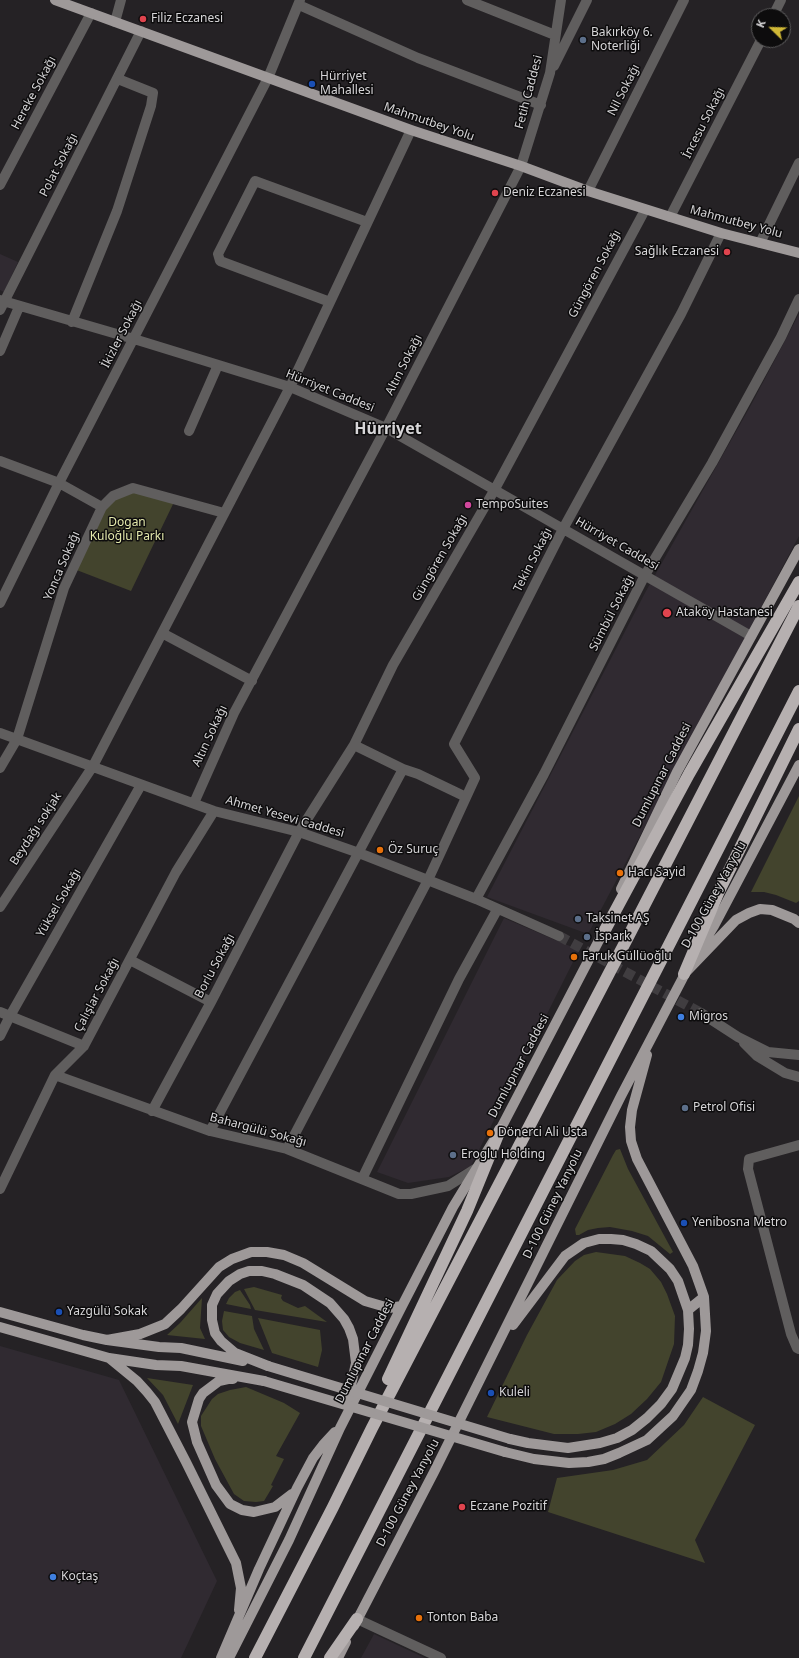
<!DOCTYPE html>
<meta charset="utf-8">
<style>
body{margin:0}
#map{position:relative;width:799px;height:1658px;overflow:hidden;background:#252225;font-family:"Noto Sans",sans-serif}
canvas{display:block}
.north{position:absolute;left:751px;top:8px;width:40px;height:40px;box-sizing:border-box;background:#0d0c0d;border:1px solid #5e5d5e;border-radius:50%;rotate:293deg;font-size:11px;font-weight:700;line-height:16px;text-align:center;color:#d7d6d8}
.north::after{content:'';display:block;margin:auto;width:14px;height:18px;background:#d0b836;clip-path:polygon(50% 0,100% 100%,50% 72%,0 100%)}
</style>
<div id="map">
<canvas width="799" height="1658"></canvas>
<div class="north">K</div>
</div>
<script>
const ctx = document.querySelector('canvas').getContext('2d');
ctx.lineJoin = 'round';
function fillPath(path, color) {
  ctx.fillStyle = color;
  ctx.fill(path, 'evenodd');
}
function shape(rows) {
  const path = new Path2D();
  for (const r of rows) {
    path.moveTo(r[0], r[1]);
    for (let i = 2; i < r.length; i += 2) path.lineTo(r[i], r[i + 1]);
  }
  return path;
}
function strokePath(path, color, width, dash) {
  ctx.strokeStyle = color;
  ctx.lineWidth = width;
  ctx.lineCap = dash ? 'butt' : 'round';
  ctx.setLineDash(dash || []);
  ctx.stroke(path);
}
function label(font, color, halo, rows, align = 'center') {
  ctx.font = font + ' "Noto Sans",sans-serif';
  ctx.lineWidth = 3;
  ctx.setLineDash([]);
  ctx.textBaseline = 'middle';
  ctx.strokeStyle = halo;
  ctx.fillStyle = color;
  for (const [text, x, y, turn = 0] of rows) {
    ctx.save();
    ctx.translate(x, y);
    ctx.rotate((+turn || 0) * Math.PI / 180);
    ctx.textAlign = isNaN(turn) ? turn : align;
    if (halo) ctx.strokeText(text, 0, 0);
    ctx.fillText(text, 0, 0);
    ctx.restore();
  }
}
const built = shape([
 [0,254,18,262,4,292,0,290],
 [799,314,799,536,588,934,487,897,646,591,751,405],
 [504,918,579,950,471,1166,449,1177,408,1183,377,1172],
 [0,1346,119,1380,217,1581,181,1658,0,1658],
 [374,1634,425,1658,361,1658]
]);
const green = shape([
 [134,488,175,500,131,591,74,569,103,508],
 [799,796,799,901,796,903,776,895,764,892,751,892],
 [620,1149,628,1169,673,1252,670,1254,648,1236,632,1231,610,1227,598,1228,588,1230,579,1235,576,1235,575,1229,613,1155,616,1150],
 [596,1252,625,1256,640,1263,650,1269,661,1282,667,1294,675,1316,674,1344,661,1382,647,1399,631,1414,615,1424,596,1432,578,1434,554,1434,487,1417,527,1335,557,1280,575,1261,584,1255],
 [254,1287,282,1295,281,1298,283,1301,298,1308,305,1306,327,1322,255,1310,244,1289],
 [240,1290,250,1305,251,1309,226,1304,229,1298,235,1292],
 [202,1298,200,1328,205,1339,167,1335,180,1323],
 [224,1311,252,1316,254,1329,264,1350,240,1343,229,1337,223,1330,222,1321],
 [258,1318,320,1330,322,1350,318,1367,272,1353],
 [147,1378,193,1385,178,1424,163,1395],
 [246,1387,284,1403,300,1413,276,1456,284,1459,271,1485,273,1486,264,1501,256,1502,244,1501,234,1494,215,1459,201,1426,201,1416,212,1399,218,1394,230,1390],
 [703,1397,755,1425,695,1540,705,1563,548,1512,557,1478,613,1470,647,1460,684,1425]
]);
const minorTunnel = shape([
 [559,936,701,1013]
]);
const minor = shape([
 [467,0,555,35],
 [299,5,418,58,541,105],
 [773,16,781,0],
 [115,22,121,0],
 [554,66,587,0],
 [0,185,91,13],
 [588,191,684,0],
 [670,217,761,40],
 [760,243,799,163],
 [0,300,134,339,290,387,386,428,751,636],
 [330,302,220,261,218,254,255,181,367,222],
 [0,310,141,31],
 [72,322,117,211,151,106,153,93,118,79],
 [0,351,19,307],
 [189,431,218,365],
 [0,461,59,483,102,507],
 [0,603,59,483,268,78,300,0],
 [162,633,252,681],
 [0,733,214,811,299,832,359,853,476,899,559,936],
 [354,745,403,769],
 [0,768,17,739,64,588,102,507,113,496,133,488,224,513],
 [194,803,234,713,386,428,521,166,550,73,561,0],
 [476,899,544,774,645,575,712,463,781,337,799,299],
 [0,907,93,766,290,387,411,130],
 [130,960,211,1002],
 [0,1012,84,1046],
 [701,1013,738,1037,768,1052,799,1055],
 [0,1036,10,1016,141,785],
 [744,1043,757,1056,785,1073,799,1077],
 [55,1075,210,1131,287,1149,399,1194,411,1194,448,1186,475,1169],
 [152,1111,211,1002,299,832,354,745,393,665,495,489,645,210],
 [210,1131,403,769,418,774,466,797],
 [799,1145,749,1159,748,1169,791,1334,797,1348,799,1349],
 [287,1149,428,880,475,778,454,744,563,529,681,314,721,233],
 [362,1179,459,979,497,910],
 [0,1189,55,1075,84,1046,176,872,214,811],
 [357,1619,441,1658]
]);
const major = shape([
 [55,0,411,130,521,166,588,191,721,233,799,253],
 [621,889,677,772,799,549],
 [698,952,714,926,799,765],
 [687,971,736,920,749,913,760,909,772,910,794,919,799,923],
 [688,1310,704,1297],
 [0,1312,83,1335,107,1340,159,1347,181,1348,243,1361],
 [0,1327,109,1358,156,1365,181,1366,264,1381],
 [107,1340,140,1334,165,1324,181,1309,219,1267,232,1259,251,1252,267,1252,284,1255,303,1263,365,1301,389,1308,402,1306],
 [109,1358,137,1381,147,1392,155,1402,186,1462,236,1563,241,1588,239,1610],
 [268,1366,235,1353,221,1341,215,1333,212,1320,212,1305,217,1294,229,1281,240,1274,249,1271,262,1271,275,1274,303,1285,330,1303,344,1319,349,1328,353,1339,356,1363,348,1399],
 [233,1379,228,1379,219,1381,203,1393,199,1399,192,1422,197,1442,216,1485,230,1504,242,1510,254,1512,275,1507,292,1494],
 [510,1439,528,1443,568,1448,600,1443,617,1438,632,1430,647,1418,661,1404,672,1389,685,1358,688,1345,689,1329,688,1310,678,1281,670,1269,651,1251,636,1244,623,1240,611,1239,599,1239,584,1243,565,1256,513,1325],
 [505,1452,534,1459,569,1463,588,1462,604,1459,619,1453,647,1440,673,1416,691,1390,698,1371,703,1353,706,1331,704,1297,693,1266,637,1159,631,1141,630,1127,632,1110,647,1055],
 [354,1626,434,1472,621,1096,688,968],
 [221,1658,259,1569,297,1488,313,1458,323,1445,335,1432],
 [229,1658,289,1540,340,1428,402,1306,453,1207,500,1130,608,923],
 [338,1658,346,1642]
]);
const highway = shape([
 [605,930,689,774,799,582],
 [684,974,719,891,799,729],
 [388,1379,467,1211,500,1130],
 [255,1658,333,1507,372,1428,629,935,799,606],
 [304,1658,799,691],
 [330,1658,357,1619]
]);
const majorBridge = shape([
 [268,1366,510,1439],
 [264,1381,505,1452]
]);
const markers = [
 [143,19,4,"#e0444e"],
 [583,40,4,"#5c6f8a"],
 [312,84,4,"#1a4fb4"],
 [495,193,4,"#e0444e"],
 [727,252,4,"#e0444e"],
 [468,505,4,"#d1479c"],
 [667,613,5,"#e0444e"],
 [380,850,4,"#e8710a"],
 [620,873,4,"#e8710a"],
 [578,919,4,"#5c6f8a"],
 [587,937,4,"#5c6f8a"],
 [574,957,4,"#e8710a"],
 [681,1017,4,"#3f7fe0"],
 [685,1108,4,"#5c6f8a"],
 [490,1133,4,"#e8710a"],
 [453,1155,4,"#5c6f8a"],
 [684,1223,4,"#1a4fb4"],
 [59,1312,4,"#1a4fb4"],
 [491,1393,4,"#1a4fb4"],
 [462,1507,4,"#e0444e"],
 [53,1577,4,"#3f7fe0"],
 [419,1618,4,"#e8710a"]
];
const poiNames = [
 ["Filiz Eczanesi",151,19],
 ["Bakırköy 6.",591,33],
 ["Noterliği",591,47],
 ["Hürriyet",320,77],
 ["Mahallesi",320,91],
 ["Deniz Eczanesi",503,193],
 ["Sağlık Eczanesi",719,252,"right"],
 ["TempoSuites",476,505],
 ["Ataköy Hastanesi",676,613],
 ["Öz Suruç",388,850],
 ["Hacı Sayid",628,873],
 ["Taksinet AŞ",586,919],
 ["İspark",595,937],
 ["Faruk Güllüoğlu",582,957],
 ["Migros",689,1017],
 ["Petrol Ofisi",693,1108],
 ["Dönerci Ali Usta",498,1133],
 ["Eroglu Holding",461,1155],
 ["Yenibosna Metro",692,1223],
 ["Yazgülü Sokak",67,1312],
 ["Kuleli",499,1393],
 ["Eczane Pozitif",470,1507],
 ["Koçtaş",61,1577],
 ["Tonton Baba",427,1618]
];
const streetNames = [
 ["Nil Sokağı",624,90,-63],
 ["Fetih Caddesi",529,92,-75],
 ["Hereke Sokağı",34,93,-62],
 ["Mahmutbey Yolu",429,122,19],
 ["İncesu Sokağı",704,123,-63],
 ["Polat Sokağı",59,165,-63],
 ["Mahmutbey Yolu",736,222,15],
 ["Güngören Sokağı",595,274,-62],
 ["İkizler Sokağı",122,334,-63],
 ["Altın Sokağı",404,365,-63],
 ["Hürriyet Caddesi",330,391,22],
 ["Hürriyet Caddesi",617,544,30],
 ["Güngören Sokağı",440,558,-60],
 ["Tekin Sokağı",533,560,-63],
 ["Yonca Sokağı",62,566,-67],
 ["Sümbül Sokağı",612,613,-63],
 ["Altın Sokağı",210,736,-65],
 ["Dumlupınar Caddesi",662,775,-63],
 ["Ahmet Yesevi Caddesi",285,817,16],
 ["Beydağı sokjak",36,829,-57],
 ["D-100 Güney Yanyolu",714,895,-61],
 ["Yüksel Sokağı",59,903,-60],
 ["Borlu Sokağı",215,966,-62],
 ["Çalışlar Sokağı",97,995,-62],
 ["Dumlupınar Caddesi",519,1066,-62],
 ["Bahargülü Sokağı",258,1130,15],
 ["D-100 Güney Yanyolu",553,1204,-64],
 ["Dumlupınar Caddesi",365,1351,-63],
 ["D-100 Güney Yanyolu",408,1493,-62]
];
const parkNames = [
 ["Dogan",127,523],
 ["Kuloğlu Parkı",127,537]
];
const districtNames = [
 ["Hürriyet",388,429]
];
fillPath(built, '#302a31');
fillPath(green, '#43442d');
strokePath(minorTunnel, '#403d40', 10, [10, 5]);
strokePath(minor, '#605e5e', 10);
strokePath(major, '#9e9999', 10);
strokePath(highway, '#b6b0b0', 12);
strokePath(majorBridge, '#9e9999', 10);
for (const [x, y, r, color] of markers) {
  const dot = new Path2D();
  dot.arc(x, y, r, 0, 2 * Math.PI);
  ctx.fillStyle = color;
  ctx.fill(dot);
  strokePath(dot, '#0d0c0d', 1.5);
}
label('12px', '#d7d6d8', '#0d0c0d', poiNames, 'left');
label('12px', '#d7d6d8', '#0d0c0d', streetNames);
label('12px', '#e4e9ac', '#0d0c0d', parkNames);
label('bold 16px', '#d7d6d8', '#0d0c0d', districtNames);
</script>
